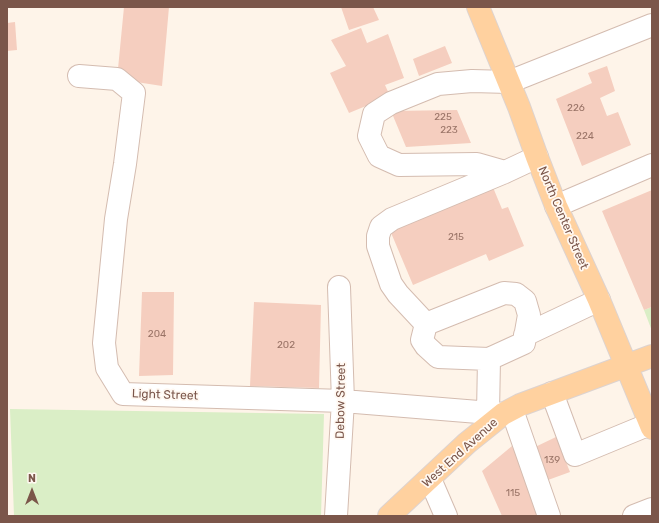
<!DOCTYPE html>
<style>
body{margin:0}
#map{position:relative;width:659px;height:523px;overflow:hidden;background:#fef4e9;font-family:Rubik,sans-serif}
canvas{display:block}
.frame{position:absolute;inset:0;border:8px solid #7b564a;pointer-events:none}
.north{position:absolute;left:12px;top:471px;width:40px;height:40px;-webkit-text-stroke:3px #fff8f1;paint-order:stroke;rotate:0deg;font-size:11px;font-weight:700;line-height:16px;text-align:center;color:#7b564a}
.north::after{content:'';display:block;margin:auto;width:14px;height:18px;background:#7b564a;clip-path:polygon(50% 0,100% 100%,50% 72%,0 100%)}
</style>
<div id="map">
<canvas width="659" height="523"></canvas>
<div class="frame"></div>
<div class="north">N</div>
</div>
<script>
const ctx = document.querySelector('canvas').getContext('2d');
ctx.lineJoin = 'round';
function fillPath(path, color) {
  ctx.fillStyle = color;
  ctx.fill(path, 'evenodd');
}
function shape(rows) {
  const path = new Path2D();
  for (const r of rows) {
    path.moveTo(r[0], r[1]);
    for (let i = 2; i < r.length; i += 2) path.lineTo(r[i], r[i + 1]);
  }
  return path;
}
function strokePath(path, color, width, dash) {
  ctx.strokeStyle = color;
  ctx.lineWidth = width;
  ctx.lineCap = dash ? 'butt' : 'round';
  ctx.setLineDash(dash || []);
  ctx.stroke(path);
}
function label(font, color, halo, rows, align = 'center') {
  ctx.font = font + ' Rubik,sans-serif';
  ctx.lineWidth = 3.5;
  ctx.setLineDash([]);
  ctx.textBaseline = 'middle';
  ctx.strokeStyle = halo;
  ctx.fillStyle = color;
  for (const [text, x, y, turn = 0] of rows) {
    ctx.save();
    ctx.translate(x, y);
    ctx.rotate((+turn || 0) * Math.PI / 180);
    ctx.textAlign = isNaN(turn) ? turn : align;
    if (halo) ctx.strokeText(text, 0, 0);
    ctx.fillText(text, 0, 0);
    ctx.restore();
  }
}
const green = shape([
 [652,307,652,331,644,310],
 [10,409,324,414,321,516,14,516]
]);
const building = shape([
 [124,7,169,7,162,86,117,79],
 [341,7,373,7,379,20,349,30],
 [15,22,17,50,7,51,7,23],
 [361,28,367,43,388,34,404,78,385,85,390,96,349,113,330,73,346,66,331,40],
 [445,46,452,63,419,76,413,59],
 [607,66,615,91,600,98,607,116,618,112,631,145,582,166,556,99,592,83,588,73],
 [457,110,471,143,406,147,391,111],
 [492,185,502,209,508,207,524,246,489,261,486,254,413,285,389,228],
 [652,190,652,307,644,310,602,211],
 [142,292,174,292,173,375,139,376],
 [254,302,321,305,319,388,250,386],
 [556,437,570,472,548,480,533,448],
 [512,446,543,516,502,516,482,471]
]);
const minor = shape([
 [79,76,117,79,134,93,125,164,116,219,104,343,107,368,123,394,343,401,503,414],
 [505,172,477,164,399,165,379,156,369,136,374,114,391,103,438,84,472,81,509,82,652,25],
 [556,206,652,165],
 [426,324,422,340,426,346,438,357,489,359],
 [525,335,599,300],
 [552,393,575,455,650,424],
 [512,410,549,516],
 [488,413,489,359,524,343,529,315,525,301,516,294,504,293,426,324,398,294,391,284,378,246,378,236,381,227,392,219,505,172,537,157],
 [430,479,446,516],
 [336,516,343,401,339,287],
 [634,516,652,509]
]);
const major = shape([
 [478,7,519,107,537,157,556,206,599,300,652,428],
 [389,516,467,443,503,414,520,405,652,356]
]);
const numberNames = [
 ["226",576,108],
 ["225",443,117],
 ["223",449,130],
 ["224",585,136],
 ["215",456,237],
 ["204",157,334],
 ["202",286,345],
 ["139",552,460],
 ["115",513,493]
];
const streetNames = [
 ["North Center Street",563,218,67],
 ["Light Street",165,395,2],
 ["Debow Street",341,401,-89],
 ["West End Avenue",460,453,-42]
];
fillPath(green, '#daeec6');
fillPath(building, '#f5cebf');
strokePath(minor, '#d4bcb0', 24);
strokePath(major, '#ddd3d0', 24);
strokePath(minor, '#fff', 22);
strokePath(major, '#ffd19f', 22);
label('10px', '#9a7467', null, numberNames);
label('12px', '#7b564a', '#fff8f1', streetNames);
</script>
